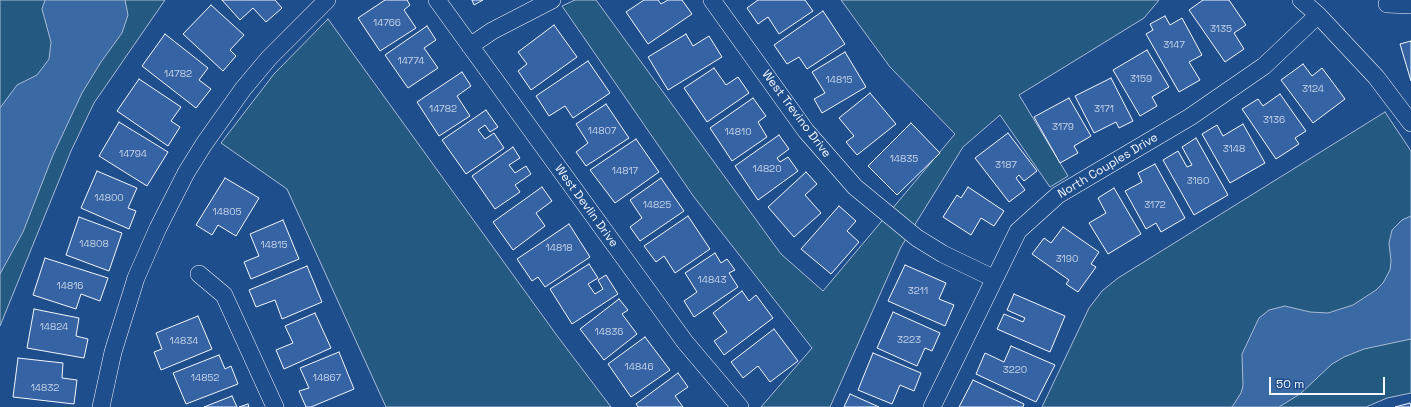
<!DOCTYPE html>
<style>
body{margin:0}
#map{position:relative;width:1411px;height:407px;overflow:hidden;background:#1f4e8c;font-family:"Space Grotesk",sans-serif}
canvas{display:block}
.scale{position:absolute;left:1269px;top:377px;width:116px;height:18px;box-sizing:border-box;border:2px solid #f2f6ff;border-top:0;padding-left:5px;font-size:12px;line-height:14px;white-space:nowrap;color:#f2f6ff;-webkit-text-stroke:3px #1f4e8c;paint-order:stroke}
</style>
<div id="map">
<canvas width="1411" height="407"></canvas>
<div class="scale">50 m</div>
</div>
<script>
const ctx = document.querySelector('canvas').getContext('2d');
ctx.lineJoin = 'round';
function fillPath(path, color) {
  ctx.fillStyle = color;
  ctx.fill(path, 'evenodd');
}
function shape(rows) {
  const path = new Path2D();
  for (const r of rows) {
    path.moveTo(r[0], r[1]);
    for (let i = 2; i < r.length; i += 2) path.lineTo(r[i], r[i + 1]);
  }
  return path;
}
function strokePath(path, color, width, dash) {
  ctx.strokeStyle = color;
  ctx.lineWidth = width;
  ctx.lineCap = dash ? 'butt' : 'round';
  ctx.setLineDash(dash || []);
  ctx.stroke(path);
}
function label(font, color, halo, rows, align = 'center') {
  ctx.font = font + ' "Space Grotesk",sans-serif';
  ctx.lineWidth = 3;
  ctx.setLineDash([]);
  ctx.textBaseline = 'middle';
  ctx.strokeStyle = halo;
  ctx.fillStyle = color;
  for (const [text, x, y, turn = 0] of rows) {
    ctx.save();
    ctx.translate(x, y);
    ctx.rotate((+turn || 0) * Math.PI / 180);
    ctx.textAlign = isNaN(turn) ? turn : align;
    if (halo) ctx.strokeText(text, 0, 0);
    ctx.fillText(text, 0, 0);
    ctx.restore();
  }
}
const green = shape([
 [0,0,165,0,94,103,71,151,0,326,0,0],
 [575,0,596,0,781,254,823,291,955,134,890,67,841,0,1159,0,1144,18,1019,95,1068,176,1050,187,1000,115,963,147,901,247,830,407,761,407,812,348,694,197,562,6,575,0],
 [328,19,558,337,611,407,386,407,287,189,221,143,274,74,328,19],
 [1385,112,1411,151,1411,393,1387,398,1366,407,1042,407,1089,308,1102,291,1118,278,1385,112]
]);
const water = shape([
 [45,0,125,0,128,15,122,33,101,62,82,93,53,155,23,232,0,274,0,108,17,85,37,75,49,59,51,42,42,9,45,0],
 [1411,216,1411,339,1364,349,1344,357,1332,364,1300,394,1279,407,1232,407,1241,393,1243,386,1242,354,1259,318,1269,310,1285,306,1310,312,1328,313,1353,305,1376,290,1383,283,1390,270,1391,261,1389,243,1392,230,1402,220,1411,216]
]);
const building = shape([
 [222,0,275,0,282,8,266,22,253,8,240,20,222,0],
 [385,0,407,0,410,5,404,10,416,28,380,51,358,18,385,0],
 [472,0,483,0,474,5,472,0],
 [644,0,658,0,661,4,668,0,682,0,692,14,648,44,626,12,644,0],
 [758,0,805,0,813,11,779,34,768,17,758,24,747,8,758,0],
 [1203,0,1229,0,1246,25,1234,33,1244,49,1225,62,1189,10,1203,0],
 [211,5,244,35,230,50,236,56,223,71,183,34,211,5],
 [823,11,845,44,807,69,799,57,787,64,774,45,823,11],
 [1165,16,1170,25,1182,18,1202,55,1189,62,1200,80,1179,92,1146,34,1153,30,1150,24,1165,16],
 [554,25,577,57,531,90,518,71,527,64,518,52,554,25],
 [427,26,436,40,424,48,438,68,408,88,385,55,427,26],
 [165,34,208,68,199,80,211,89,196,108,142,66,165,34],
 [686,34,693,46,709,36,722,57,668,90,648,57,686,34],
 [1411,41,1411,81,1400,44,1411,41],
 [1147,50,1169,87,1152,97,1157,106,1140,116,1113,70,1147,50],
 [845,52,866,87,822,113,814,99,825,93,812,72,845,52],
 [588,61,610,93,573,118,565,106,549,116,536,96,588,61],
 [1303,64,1312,76,1322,68,1345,99,1313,123,1281,80,1303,64],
 [714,68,726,85,738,77,749,93,707,122,684,88,714,68],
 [462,72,471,86,457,96,470,116,439,136,417,102,462,72],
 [1111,78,1133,121,1119,128,1116,122,1094,133,1075,96,1111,78],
 [139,79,181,107,171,121,180,127,168,146,117,111,139,79],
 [870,93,896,124,857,155,846,142,854,136,839,118,870,93],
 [1280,94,1306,131,1295,138,1299,144,1276,159,1242,109,1258,99,1263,106,1280,94],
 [753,98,766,116,758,122,767,137,732,161,710,128,753,98],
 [1069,98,1091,136,1074,146,1078,153,1060,163,1034,117,1069,98],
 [606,104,629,138,586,166,576,152,588,143,576,124,606,104],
 [486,110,498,127,490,132,485,125,478,130,485,139,494,133,504,148,466,174,442,140,486,110],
 [119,122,168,152,147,186,99,156,119,122],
 [911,123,940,153,897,195,868,166,911,123],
 [1243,124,1265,163,1230,183,1202,134,1217,125,1223,136,1243,124],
 [1008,133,1037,171,1024,181,1019,175,1016,178,1025,190,1009,202,975,158,1008,133],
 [779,135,789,149,777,158,780,162,788,157,798,171,758,200,735,166,779,135],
 [1196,138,1228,195,1194,215,1163,160,1178,151,1187,167,1192,165,1182,147,1196,138],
 [636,139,659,172,615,203,590,170,636,139],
 [513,147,520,158,509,165,515,173,526,166,531,174,515,185,520,192,495,209,472,176,513,147],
 [1155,164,1185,218,1161,232,1156,223,1146,229,1125,191,1142,182,1138,173,1155,164],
 [97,171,137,188,128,208,136,211,129,229,81,208,97,171],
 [806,172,817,184,805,195,821,213,794,237,768,207,806,172],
 [225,178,259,198,236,236,218,225,212,235,196,225,225,178],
 [661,178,684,211,640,241,630,227,642,218,630,200,661,178],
 [542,187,552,201,536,213,545,226,513,250,493,222,542,187],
 [968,187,1004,211,994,226,981,218,971,235,943,217,957,195,961,198,968,187],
 [1114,188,1141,234,1108,254,1089,223,1106,213,1098,198,1114,188],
 [839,206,856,221,847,231,859,242,831,274,801,249,839,206],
 [688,216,710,249,675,273,664,256,656,262,644,246,688,216],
 [79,217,122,233,109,271,66,255,79,217],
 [283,220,299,259,251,279,244,262,259,256,250,234,283,220],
 [569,224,590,257,545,287,538,277,532,281,517,259,569,224],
 [1063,227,1099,252,1091,264,1096,267,1078,292,1066,284,1069,280,1032,254,1044,238,1051,243,1063,227],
 [715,253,721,263,727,259,735,270,729,273,738,287,694,317,684,301,697,292,685,273,715,253],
 [45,258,108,278,100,301,81,294,76,309,33,295,45,258],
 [589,264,598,278,588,284,595,294,603,289,598,280,606,275,618,294,572,324,550,289,589,264],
 [905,265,946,283,939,299,954,305,945,326,888,301,905,265],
 [307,266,322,302,282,319,275,300,256,307,249,290,307,266],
 [742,291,749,301,756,295,773,318,724,355,714,341,727,332,713,313,742,291],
 [1014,294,1065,316,1050,352,997,329,1004,314,1023,322,1025,318,1007,310,1014,294],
 [619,299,628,310,622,314,637,334,604,360,580,329,619,299],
 [34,309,79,318,76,336,88,339,84,358,27,348,34,309],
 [893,312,940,333,932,351,925,348,917,366,877,348,893,312],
 [315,313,331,348,284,369,276,350,293,343,285,326,315,313],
 [198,316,212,349,161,370,154,352,162,349,156,333,198,316],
 [774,329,798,361,770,382,758,366,743,378,731,362,774,329],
 [645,337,670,370,631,397,608,364,645,337],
 [1011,346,1055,365,1036,402,976,374,985,353,1004,362,1011,346],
 [339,352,354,389,311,407,306,407,299,391,309,388,300,368,339,352],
 [873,353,921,373,914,391,900,385,892,404,858,390,873,353],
 [219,355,225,369,231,366,238,384,186,404,173,373,219,355],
 [18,358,63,363,62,378,77,380,74,404,13,397,18,358],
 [678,373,688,387,675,396,683,407,638,407,636,404,678,373],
 [973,380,1024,404,1023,407,959,407,973,380],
 [850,394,879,407,844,407,850,394],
 [232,396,237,407,204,407,232,396],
 [1410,403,1411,407,1395,407,1410,403],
 [248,404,249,407,239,407,248,404]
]);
const minor = shape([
 [437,0,685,342,740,407],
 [712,0,806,131,855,187,917,238,943,254,993,278],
 [1301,0,1318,15,1376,77,1411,123],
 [1387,4,1411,5],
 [470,46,492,31,552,0],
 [199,274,224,295,275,407],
 [101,407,113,352,136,278,158,228,186,173,204,144,243,89,269,58,327,0],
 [932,407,1018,231,1058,195,1190,117,1264,66,1318,15]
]);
const numberNames = [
 ["14766",387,23],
 ["3135",1221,29],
 ["3147",1174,45],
 ["14774",411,61],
 ["14782",178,74],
 ["3159",1141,79],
 ["14815",839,80],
 ["3124",1313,89],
 ["14782",443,109],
 ["3171",1104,109],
 ["3136",1274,120],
 ["3179",1063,127],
 ["14807",602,131],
 ["14810",738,132],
 ["3148",1234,149],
 ["14794",133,154],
 ["14835",904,159],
 ["3187",1006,165],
 ["14820",767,169],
 ["14817",625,171],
 ["3160",1198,181],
 ["14800",109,198],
 ["14825",657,205],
 ["3172",1155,205],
 ["14805",227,212],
 ["14808",94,244],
 ["14815",274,245],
 ["14818",559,248],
 ["3190",1067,259],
 ["14843",712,280],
 ["14816",70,286],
 ["3211",918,291],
 ["14824",54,327],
 ["14836",609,332],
 ["3223",909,340],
 ["14834",184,341],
 ["14846",639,367],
 ["3220",1015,370],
 ["14852",205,378],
 ["14867",327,378],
 ["14832",45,388]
];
const streetNames = [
 ["West Trevino Drive",796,114,53],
 ["North Couples Drive",1108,166,-31],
 ["West Devlin Drive",586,206,54]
];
fillPath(green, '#245a82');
strokePath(green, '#a8bbd7', 1);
fillPath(water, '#3b69a3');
strokePath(water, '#a8bbd7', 1);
fillPath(building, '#3563a3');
strokePath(building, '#f2f6ff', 1);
strokePath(minor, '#f2f6ff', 18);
strokePath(minor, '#1f4e8c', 17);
label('10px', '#c3d1e8', null, numberNames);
label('12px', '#f2f6ff', '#1f4e8c', streetNames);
</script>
